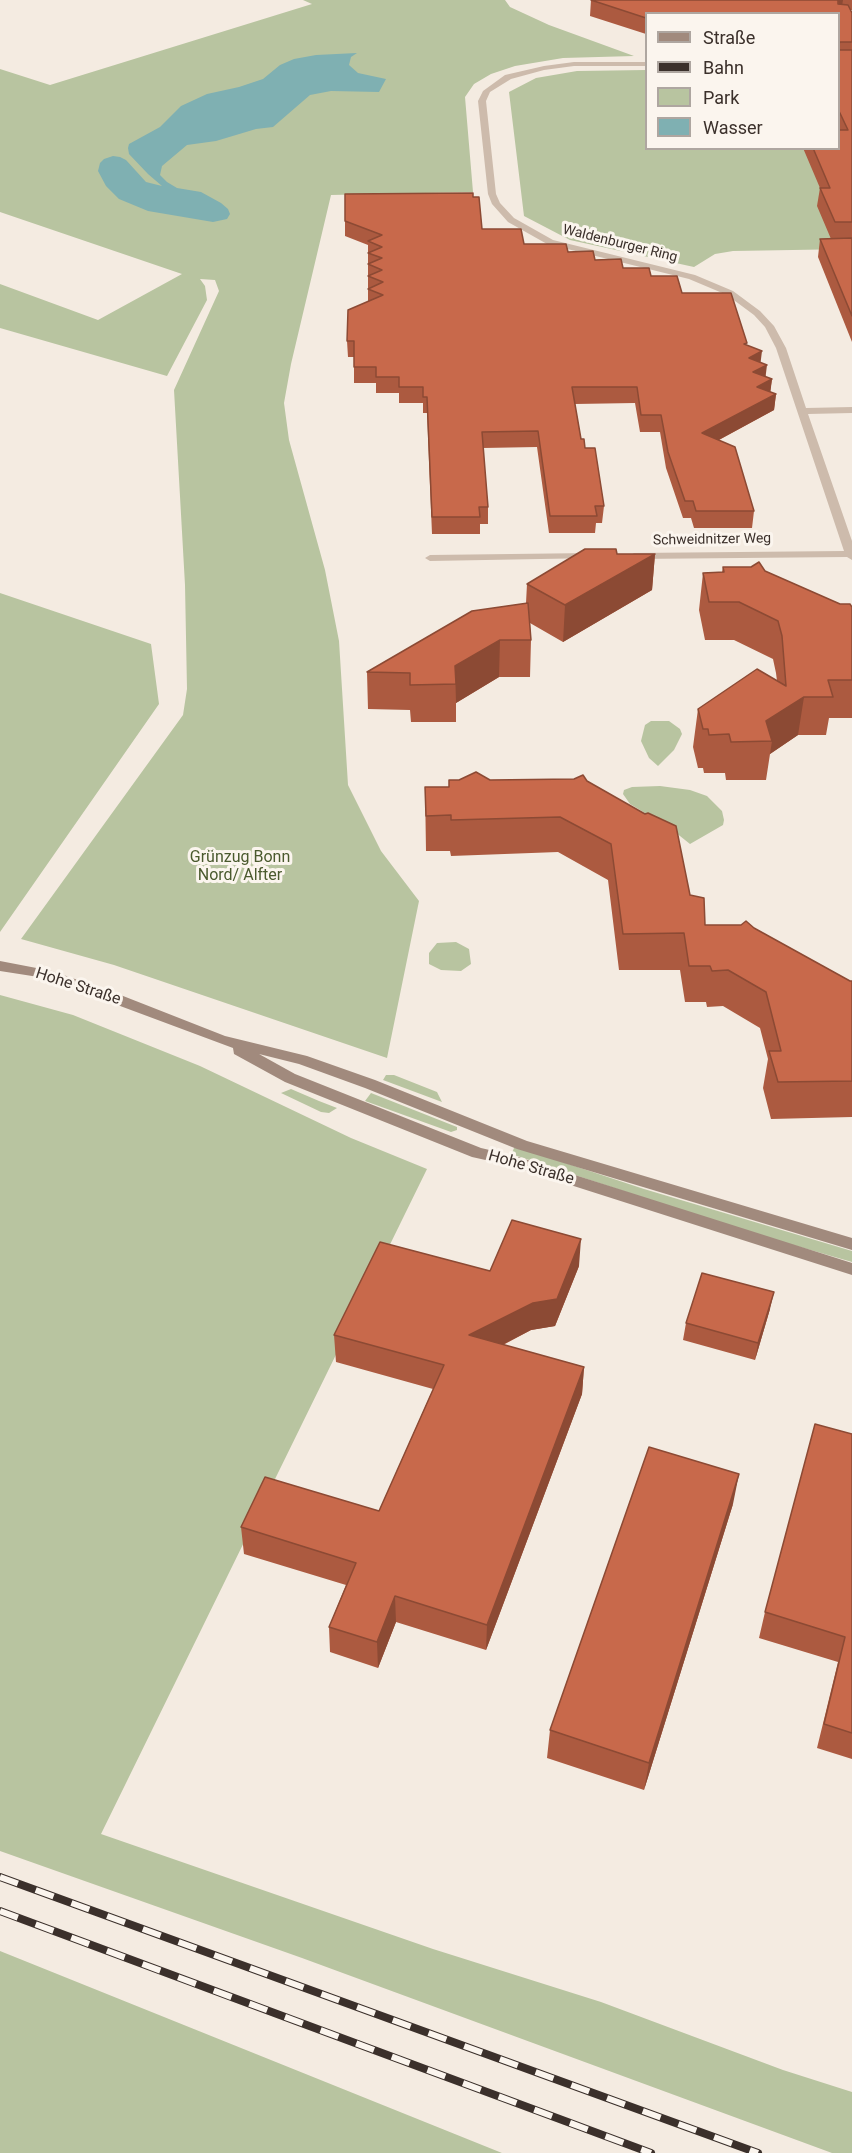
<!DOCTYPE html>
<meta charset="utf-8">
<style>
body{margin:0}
#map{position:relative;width:852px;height:2153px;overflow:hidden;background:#f4ebe1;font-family:Roboto,sans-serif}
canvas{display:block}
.legend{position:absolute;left:645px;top:12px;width:195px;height:138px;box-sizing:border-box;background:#fbf5ee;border:2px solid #aea6a0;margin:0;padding:8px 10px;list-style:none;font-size:18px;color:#3b302b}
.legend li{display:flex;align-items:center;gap:12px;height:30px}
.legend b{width:30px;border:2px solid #aea6a0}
</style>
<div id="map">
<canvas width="852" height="2153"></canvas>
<ul class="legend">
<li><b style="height:8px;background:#a18a7d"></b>Straße</li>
<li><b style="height:8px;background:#3b302b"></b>Bahn</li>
<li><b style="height:16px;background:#b8c4a0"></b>Park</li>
<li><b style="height:16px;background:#7fb0b2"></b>Wasser</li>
</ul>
</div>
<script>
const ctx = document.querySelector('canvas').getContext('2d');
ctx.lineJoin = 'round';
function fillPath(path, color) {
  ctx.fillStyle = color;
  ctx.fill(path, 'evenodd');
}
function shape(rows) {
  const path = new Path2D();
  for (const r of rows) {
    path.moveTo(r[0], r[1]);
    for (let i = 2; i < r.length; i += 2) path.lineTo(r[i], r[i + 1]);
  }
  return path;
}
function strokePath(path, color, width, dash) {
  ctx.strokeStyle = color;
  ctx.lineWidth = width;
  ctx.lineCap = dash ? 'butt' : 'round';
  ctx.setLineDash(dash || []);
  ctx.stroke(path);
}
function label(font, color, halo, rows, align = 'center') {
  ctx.font = font + ' Roboto,sans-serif';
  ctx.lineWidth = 6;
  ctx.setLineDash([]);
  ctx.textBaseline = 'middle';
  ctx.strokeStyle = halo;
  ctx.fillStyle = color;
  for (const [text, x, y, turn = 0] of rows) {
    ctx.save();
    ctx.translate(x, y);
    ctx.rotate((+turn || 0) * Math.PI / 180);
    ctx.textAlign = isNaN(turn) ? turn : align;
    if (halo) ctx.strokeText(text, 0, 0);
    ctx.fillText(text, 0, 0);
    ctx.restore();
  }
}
const green = shape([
 [303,0,505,0,510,7,549,25,634,56,563,58,515,66,491,74,474,84,465,97,473,192,331,195,291,364,284,403,289,440,325,570,339,641,348,785,381,851,419,901,387,1058,114,965,21,939,183,715,187,689,185,585,174,390,219,291,215,280,200,279,205,286,207,300,167,376,0,328,0,284,98,320,182,274,0,212,0,69,50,85,312,4],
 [646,70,646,148,838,148,852,249,733,251,715,254,694,267,570,240,524,216,509,92,536,78,577,71],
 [0,593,151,644,159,704,0,932],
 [651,721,669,721,680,729,682,734,674,750,658,766,649,758,641,741,645,725],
 [660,786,690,790,707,796,722,811,724,820,723,825,690,844,670,828,630,804,623,794,624,790,632,787],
 [456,942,469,949,471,964,461,971,441,970,429,964,429,953,437,943],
 [0,995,73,1015,200,1066,351,1138,427,1169,101,1834,433,1949,601,2002,783,2070,852,2092,852,2153,832,2153,302,1958,0,1851],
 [386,1075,394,1075,437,1092,442,1102,383,1080],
 [291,1089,319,1101,337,1108,329,1113,321,1112,281,1093],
 [371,1093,457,1127,457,1130,451,1132,365,1101],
 [514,1148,520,1148,644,1189,852,1251,852,1262,745,1231,514,1155,512,1153],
 [0,1951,502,2153,0,2153]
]);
const water = shape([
 [357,53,351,57,349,65,358,73,386,79,379,92,331,91,310,95,273,127,256,129,216,141,187,145,162,166,160,175,167,182,177,188,201,192,221,203,228,209,230,214,227,219,213,222,148,211,119,199,106,186,98,171,100,163,104,159,113,156,120,157,126,160,146,182,162,186,148,174,129,154,128,148,129,144,160,127,181,106,207,94,239,87,263,79,280,65,294,59,316,55]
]);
const street = shape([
 [574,62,646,62,646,66,574,66,544,70,511,79,490,92,486,101,496,194,500,203,514,218,553,240,695,275,733,291,760,311,774,326,786,348,806,408,852,407,852,413,808,414,852,541,852,560,847,557,634,559,629,556,634,553,844,551,776,348,765,327,754,315,727,295,689,279,547,244,508,222,492,204,488,194,478,101,483,91,505,75,544,66,574,62],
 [592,553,596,554,596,558,430,561,425,558,430,555,592,553]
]);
const secondary = shape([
 [0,961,52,971,118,994,225,1036,307,1056,375,1080,527,1141,852,1238,852,1250,517,1149,365,1088,299,1064,259,1054,295,1074,481,1148,515,1156,852,1263,852,1275,508,1165,472,1157,285,1082,234,1054,233,1048,45,978,0,971,0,961]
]);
const rail = shape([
 [0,1877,758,2153],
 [0,1911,651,2153]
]);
const wall = shape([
 [591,0,852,0,852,10,850,10,852,13,852,342,818,257,820,239,831,239,817,206,820,188,803,148,838,148,838,14,646,14,646,34,590,16],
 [473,197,482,229,524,244,568,252,651,276,682,293,747,345,761,363,766,377,772,379,770,392,776,394,774,410,719,440,754,511,752,528,694,528,691,518,683,518,666,468,660,432,640,432,635,403,575,404,581,439,585,448,604,506,602,523,596,523,595,533,549,533,537,447,483,448,488,507,488,524,480,524,480,534,432,534,427,413,423,413,423,403,399,403,399,393,376,393,376,383,354,383,354,357,348,357,347,341,368,301,368,245,345,236,345,221],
 [617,554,655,554,652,590,563,642,530,623,531,640,530,677,499,677,456,703,456,722,411,722,410,710,368,709,367,672,526,603,527,584],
 [723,567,765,571,840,604,852,607,852,718,829,718,826,735,798,735,770,754,766,780,726,780,725,773,704,773,703,768,698,768,693,747,698,709,777,681,776,673,773,659,734,640,705,640,699,610,703,573,722,572],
 [490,780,587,781,690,895,705,925,754,928,850,981,852,981,852,1117,771,1119,763,1088,768,1059,760,1028,723,1006,707,1007,706,1002,685,1002,680,970,619,970,608,880,558,852,451,856,450,851,426,851,425,787,448,787],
 [579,1266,555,1326,531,1330,503,1345,584,1367,582,1394,486,1650,396,1622,378,1668,330,1652,329,1627,346,1585,244,1554,241,1527,379,1511,433,1389,336,1362,334,1335,490,1271],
 [770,1309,755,1360,683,1340,686,1323],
 [852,1434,852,1759,817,1748,838,1662,759,1638,765,1612],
 [733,1504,644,1790,547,1758,550,1730]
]);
const shadedWall = shape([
 [838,0,843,0,841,12],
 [762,351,760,367,749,358],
 [767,365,765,381,753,372],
 [772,379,770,395,757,387],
 [776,394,774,410,700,450,702,433],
 [655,554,652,590,563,642,565,605],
 [500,640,499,677,456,703,455,666],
 [804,697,798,735,770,754,772,741,766,721],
 [581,1239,579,1266,555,1326,531,1330,469,1362,469,1335],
 [774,1292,770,1309,755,1360,758,1343],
 [584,1367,582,1394,486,1650,487,1625],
 [739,1474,733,1504,644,1790,649,1763],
 [395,1596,396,1622,378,1668,377,1642]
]);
const building = shape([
 [591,0,838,0,838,4,848,5,852,13,852,42,840,42,838,46,838,14,646,14,646,18,591,0],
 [838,49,840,50,852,50,852,222,835,222,820,188,830,188,813,148,838,148,838,130,848,130,838,109,838,49],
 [473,193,473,197,479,197,482,229,521,229,524,244,566,244,568,252,593,251,595,260,621,259,623,268,649,268,651,276,677,276,682,293,731,293,747,343,744,344,762,351,749,358,767,365,753,372,772,379,757,387,776,394,702,433,735,447,754,511,696,511,693,501,685,501,668,452,661,415,641,415,637,387,572,387,581,439,584,439,585,448,595,448,604,506,595,506,597,516,550,516,538,431,482,432,488,507,479,507,480,517,432,517,427,397,423,397,423,387,399,387,399,377,376,377,376,367,354,367,354,341,347,341,348,310,383,295,368,289,383,282,368,276,382,270,368,264,382,258,368,253,382,247,368,241,382,235,345,221,345,194,473,193],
 [852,238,852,316,820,239,852,238],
 [585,549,616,549,617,554,655,554,565,605,527,584,585,549],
 [759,562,765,571,840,604,850,604,852,607,852,680,828,680,833,697,804,697,766,721,772,741,731,742,729,734,709,735,708,729,703,729,698,709,757,669,786,686,782,636,778,621,739,602,709,602,703,573,724,572,723,567,751,567,759,562],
 [528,603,531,640,500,640,455,666,456,684,410,685,410,673,367,672,472,611,528,603],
 [476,772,490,780,574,779,583,775,587,781,645,814,648,813,676,826,690,895,704,898,705,925,741,925,746,921,754,928,850,981,852,981,852,1081,778,1082,769,1051,781,1051,766,992,728,970,712,971,710,966,689,966,684,933,623,934,611,844,560,817,451,820,451,815,426,816,425,787,449,787,449,780,459,780,476,772],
 [512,1220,581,1239,557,1299,533,1303,469,1335,584,1367,487,1625,395,1596,377,1642,329,1627,356,1563,241,1527,265,1477,379,1511,444,1365,334,1335,380,1242,490,1271,512,1220],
 [702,1273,774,1292,758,1343,686,1323,702,1273],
 [815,1424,852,1434,852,1733,824,1724,845,1637,765,1612,815,1424],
 [649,1447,739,1474,649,1763,550,1730,649,1447]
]);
const farStreetnames = [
 ["Waldenburger Ring",620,244,14],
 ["Schweidnitzer Weg",712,540,-1]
];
const parkNames = [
 ["Grünzug Bonn",240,858],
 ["Nord/ Alfter",240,876]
];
const streetNames = [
 ["Hohe Straße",78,987,18],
 ["Hohe Straße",531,1168,16]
];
fillPath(green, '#b8c4a0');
fillPath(water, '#7fb0b2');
fillPath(street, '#cdbbac');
fillPath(secondary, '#a18a7d');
strokePath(rail, '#3b302b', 8);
strokePath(rail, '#fbf5ee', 6, [19]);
fillPath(wall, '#ac5a40');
fillPath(shadedWall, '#8c4a34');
fillPath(building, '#c8694b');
strokePath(building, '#8c4a34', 1.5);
label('14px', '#3b302b', '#fbf5ee', farStreetnames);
label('16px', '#4a5a2e', '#fbf5ee', parkNames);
label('16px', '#3b302b', '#fbf5ee', streetNames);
</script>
